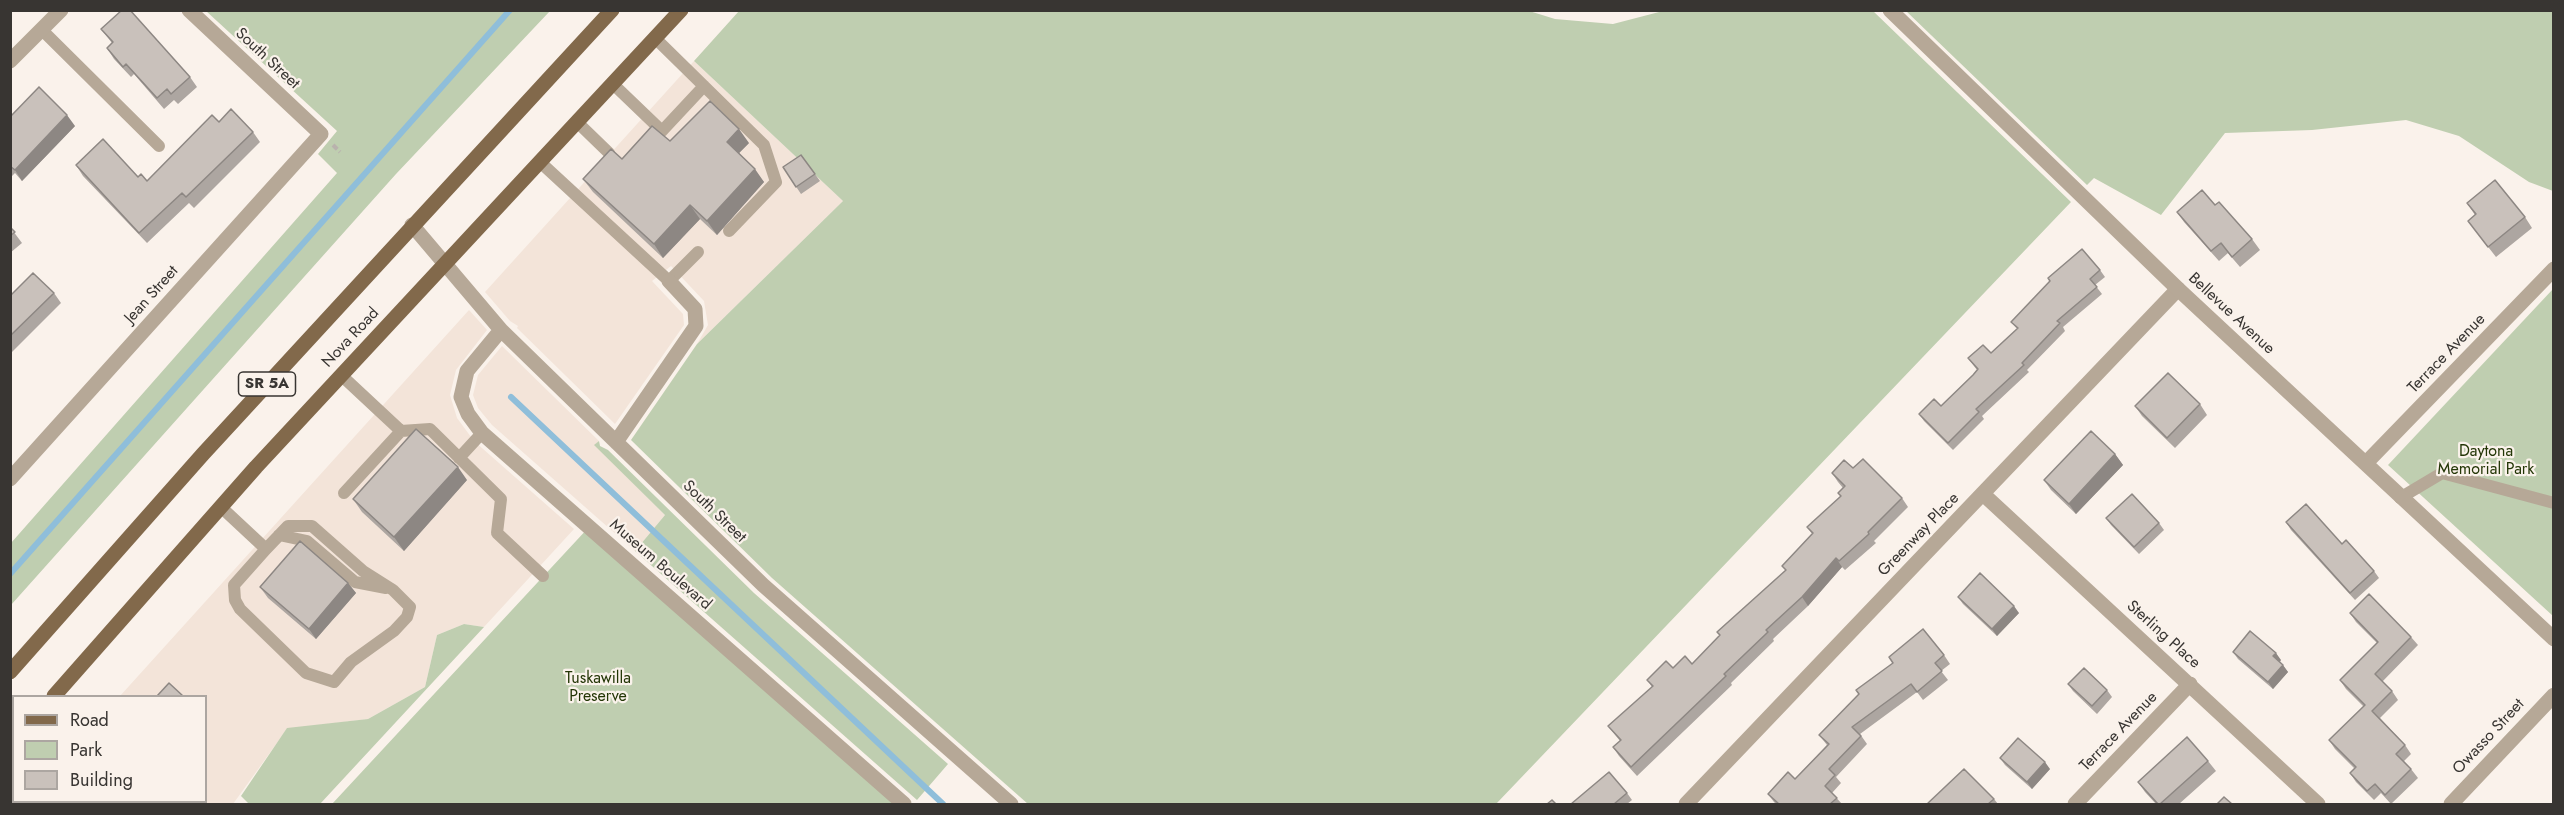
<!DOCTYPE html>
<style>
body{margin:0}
#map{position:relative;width:2564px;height:815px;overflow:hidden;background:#faf2eb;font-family:Jost,sans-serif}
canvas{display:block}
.frame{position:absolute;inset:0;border:12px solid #383532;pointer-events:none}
.legend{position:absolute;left:12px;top:695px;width:195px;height:108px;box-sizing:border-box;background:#faf2eb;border:2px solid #aca6a1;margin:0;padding:8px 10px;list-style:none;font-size:18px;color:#383532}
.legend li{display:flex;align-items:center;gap:12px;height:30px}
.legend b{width:30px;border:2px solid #aca6a1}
</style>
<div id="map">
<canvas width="2564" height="815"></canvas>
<div class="frame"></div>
<ul class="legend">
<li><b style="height:8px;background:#82694b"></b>Road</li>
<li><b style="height:16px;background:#bfceb0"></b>Park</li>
<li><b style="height:16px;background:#c9c1bb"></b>Building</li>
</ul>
</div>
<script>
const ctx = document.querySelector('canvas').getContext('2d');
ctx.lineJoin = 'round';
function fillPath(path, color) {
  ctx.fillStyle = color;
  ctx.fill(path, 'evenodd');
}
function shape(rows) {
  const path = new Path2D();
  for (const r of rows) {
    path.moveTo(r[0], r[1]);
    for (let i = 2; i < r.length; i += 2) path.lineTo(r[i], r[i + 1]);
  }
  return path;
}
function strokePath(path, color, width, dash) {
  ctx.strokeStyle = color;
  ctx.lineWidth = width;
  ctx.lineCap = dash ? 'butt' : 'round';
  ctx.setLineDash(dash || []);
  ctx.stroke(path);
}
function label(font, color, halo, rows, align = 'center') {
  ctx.font = font + ' Jost,sans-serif';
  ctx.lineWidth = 4.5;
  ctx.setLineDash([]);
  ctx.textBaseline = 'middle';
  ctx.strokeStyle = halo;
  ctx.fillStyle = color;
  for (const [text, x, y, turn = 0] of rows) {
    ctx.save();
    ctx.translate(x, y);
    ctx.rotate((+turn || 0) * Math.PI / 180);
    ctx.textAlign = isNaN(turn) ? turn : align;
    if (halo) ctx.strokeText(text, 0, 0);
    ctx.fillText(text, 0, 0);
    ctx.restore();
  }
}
const built = shape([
 [694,61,843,201,697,344,708,325,704,301,671,266,652,281,683,314,684,325,615,424,517,328,518,326,510,321,485,292],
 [469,310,487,330,456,370,450,395,457,418,474,441,574,529,484,627,464,624,437,635,425,687,368,719,287,729,233,804,49,804,45,802,206,802,206,696,120,696],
 [502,346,599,441,595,445,665,515,635,551,492,425,478,408,473,395,478,375]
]);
const green = shape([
 [1526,10,1555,19,1613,24,1663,11,1873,11,2071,202,1496,804,1028,804,772,578,631,440,697,344,843,201,694,61,739,11],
 [206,11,550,11,396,174,11,605,11,543,337,173,318,154,337,131],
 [1906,11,2553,11,2553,191,2529,182,2459,136,2406,120,2312,130,2225,133,2161,215,2094,178,2087,185],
 [2553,289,2553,616,2388,465],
 [599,441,600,446,608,450,754,593,948,764,917,800,635,551,665,515,594,445],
 [589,527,904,804,332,804],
 [464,624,484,627,320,804,249,804,241,796,287,728,368,719,425,687,437,635]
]);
const stream = shape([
 [511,397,943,804],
 [10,574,510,10]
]);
const path = shape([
 [333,145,340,152]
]);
const service = shape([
 [42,30,159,146],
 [655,38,764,145,776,182,729,231],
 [613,84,662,131,704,86],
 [577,122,609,153],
 [540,162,669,281,698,252],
 [342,376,401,431,430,429,501,499,497,533,543,576],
 [459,458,482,433],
 [344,493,401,431],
 [2400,498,2442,473,2554,503],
 [222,508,266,549,234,585,235,600,240,609,306,673,334,682,351,662,394,631,407,617,410,607,393,590,363,571,312,526,288,526,266,549],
 [279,535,307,541,355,582,386,588]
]);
const minor = shape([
 [10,61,61,10],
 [412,225,501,330,763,585,1011,804],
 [501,330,467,371,461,397,468,414,482,433,904,804],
 [616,442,696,326,695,309,669,281],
 [2366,463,2554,269],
 [10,479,321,134,189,10],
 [1983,494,2318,804],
 [10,785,14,788],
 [28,802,31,804],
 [1686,804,2178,289],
 [2075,804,2190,684],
 [2451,804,2554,695]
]);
const tertiary = shape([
 [1890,10,2178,289,2554,639]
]);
const primary = shape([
 [10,672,203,454,612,10],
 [54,696,256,467,681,10],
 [10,746,14,743]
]);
const wall = shape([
 [101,29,190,77,197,87,178,104,174,100,164,109,134,74,131,77,114,59,107,48,112,43],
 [10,117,75,126,22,181,15,173,10,178],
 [219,122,253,132,260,142,194,208,189,203,147,243,83,176,76,165,138,177,147,181],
 [670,141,749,143,739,153,764,182,717,235,700,219,663,258,593,192,583,179,622,159],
 [801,155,820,181,801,194,783,167],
 [2467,203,2525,217,2532,228,2496,257,2468,221,2475,215],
 [2215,205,2252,239,2260,250,2240,267,2228,253,2219,261,2184,222,2177,212],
 [10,227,22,243,10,253],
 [2100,270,2105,277,2095,285,2102,294,2063,327,2065,331,2027,370,2029,372,1982,416,1984,419,1953,450,1924,421,1919,414,1941,406,1973,375,1977,370,1968,358,1991,353,2017,329,2011,322],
 [54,293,61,303,10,354,10,296],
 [2200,404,2207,415,2175,448,2142,416,2135,406],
 [2115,454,2123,465,2076,514,2051,490,2044,480],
 [1853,468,1902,498,1908,507,1874,541,1876,543,1845,570,1842,567,1808,606,1773,639,1774,641,1731,683,1732,685,1637,776,1619,756,1613,747,1620,741,1608,726,1652,687,1647,680,1673,668,1692,664,1720,636,1717,632,1786,571,1782,566,1812,534,1807,527,1841,497,1838,493,1843,488,1838,482,1832,473],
 [467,480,404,551,362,512,353,499],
 [2106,518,2159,523,2164,530,2139,554,2111,525],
 [2286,522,2342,544,2374,571,2379,578,2355,600,2291,530],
 [348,583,356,593,316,639,268,598,260,587],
 [1958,597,2019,613,1997,636,1963,604],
 [2350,613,2411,637,2418,645,2382,682,2392,691,2398,700,2380,718,2405,745,2411,754,2404,761,2411,769,2418,778,2391,804,2381,793,2374,800,2356,782,2350,773,2355,769,2335,749,2329,740,2364,707,2346,689,2340,680,2377,643,2356,622],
 [2233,652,2281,660,2280,662,2288,672,2273,689,2238,659],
 [1944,655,1950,664,1941,671,1948,680,1923,700,1917,692,1860,734,1867,744,1836,777,1841,783,1832,793,1842,804,1776,804,1774,802,1768,794,1795,779,1827,745,1819,735,1859,694,1893,663,1889,657],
 [2068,684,2107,690,2112,697,2097,714,2073,691],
 [2000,758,2050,769,2032,789,2005,765],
 [2208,761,2216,771,2179,804,2156,804,2145,792,2138,782],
 [1627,793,1632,800,1627,804,1571,804],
 [1994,799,1998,804,1927,804]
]);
const shadedWall = shape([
 [67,115,75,126,22,181,15,170],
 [739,129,749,143,736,156,727,142],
 [755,169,764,182,717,235,707,221],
 [690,205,700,219,663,258,654,244],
 [2115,454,2123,465,2076,514,2069,504],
 [458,467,467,480,404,551,394,537],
 [1836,558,1842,567,1808,606,1802,597],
 [348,583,356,593,316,639,309,629],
 [2014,606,2019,613,1997,636,1992,629],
 [2276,653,2281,660,2278,663,2273,656],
 [2283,665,2288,672,2273,689,2268,682],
 [2045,762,2050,769,2032,789,2027,782],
 [157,801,174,801,172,804,154,804]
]);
const building = shape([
 [122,10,130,10,190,77,171,94,167,89,157,98,126,64,123,67,107,48,113,42,101,29,122,10],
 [39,87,67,115,15,170,10,166,10,117,39,87],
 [710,101,739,129,727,142,755,169,707,221,690,205,654,244,583,179,611,149,622,159,652,126,670,141,710,101],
 [231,109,253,132,186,197,182,193,139,233,76,165,103,139,138,177,141,174,147,181,212,115,219,122,231,109],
 [801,155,815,174,796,187,783,167,801,155],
 [2495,180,2525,217,2488,247,2468,221,2476,214,2467,203,2495,180],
 [2202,190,2215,205,2219,202,2252,239,2232,257,2221,243,2211,251,2177,212,2202,190],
 [10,227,15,232,10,236,10,227],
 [2082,249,2100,270,2090,279,2097,287,2057,321,2060,323,2022,363,2024,365,1976,409,1979,412,1948,443,1919,414,1934,399,1941,406,1973,375,1978,369,1968,358,1983,345,1991,353,2018,328,2011,322,2050,281,2048,278,2082,249],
 [33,273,54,293,10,336,10,296,33,273],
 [2168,373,2200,404,2167,438,2135,406,2168,373],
 [416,429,458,467,394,537,353,499,416,429],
 [2091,431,2115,454,2069,504,2044,480,2091,431],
 [1863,459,1902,498,1868,532,1869,534,1839,561,1836,558,1802,597,1766,630,1768,632,1724,674,1726,676,1631,767,1613,747,1621,740,1608,726,1653,686,1647,680,1666,661,1673,668,1685,656,1692,664,1720,635,1717,632,1786,570,1782,566,1813,533,1807,527,1841,496,1838,493,1845,486,1832,473,1844,460,1853,468,1863,459],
 [2132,494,2159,523,2134,547,2106,518,2132,494],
 [2306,504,2342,544,2346,540,2374,571,2350,593,2286,522,2306,504],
 [300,541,348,583,309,629,260,587,300,541],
 [1980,573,2014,606,1992,629,1958,597,1980,573],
 [2369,594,2411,637,2375,674,2392,691,2372,711,2405,745,2396,754,2411,769,2385,795,2375,784,2367,791,2350,773,2356,767,2329,740,2365,705,2340,680,2378,642,2350,613,2369,594],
 [1923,629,1944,655,1935,663,1942,671,1917,692,1911,684,1852,727,1861,736,1829,769,1835,775,1825,786,1837,798,1830,804,1779,804,1768,794,1788,772,1795,779,1829,744,1819,735,1859,694,1856,690,1893,663,1889,657,1923,629],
 [2250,631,2276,653,2273,656,2283,665,2268,682,2233,652,2250,631],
 [2084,668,2107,690,2092,706,2068,684,2084,668],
 [169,683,183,696,157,696,169,683],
 [2187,737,2208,761,2160,804,2158,804,2138,782,2187,737],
 [2018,738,2045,762,2027,782,2000,758,2018,738],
 [1964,769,1994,799,1988,804,1927,804,1964,769],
 [1609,772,1627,793,1614,804,1571,804,1609,772],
 [2224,797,2232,804,2217,804,2224,797],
 [1552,800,1556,804,1547,804,1552,800],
 [122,801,157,801,154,804,126,804,122,801]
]);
const shields = [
 [267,384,57]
];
const shieldNames = [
 ["SR 5A",267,384]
];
const streetNames = [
 ["South Street",267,59,43],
 ["Jean Street",152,295,-48],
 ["Bellevue Avenue",2231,314,43],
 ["Nova Road",351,338,-47],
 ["Terrace Avenue",2447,354,-46],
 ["South Street",714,512,44],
 ["Greenway Place",1919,535,-46],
 ["Museum Boulevard",660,565,41],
 ["Sterling Place",2163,635,42],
 ["Terrace Avenue",2119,732,-46],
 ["Owasso Street",2489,737,-47]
];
const parkNames = [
 ["Daytona",2486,452],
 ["Memorial Park",2486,470],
 ["Tuskawilla",598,679],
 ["Preserve",598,697]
];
fillPath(built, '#f3e4d9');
fillPath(green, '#bfceb0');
strokePath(stream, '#8fbeda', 6);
strokePath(path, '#b9b2ad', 4, [6, 3]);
strokePath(service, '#b6a897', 12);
strokePath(minor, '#b6a897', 15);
strokePath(tertiary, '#b6a897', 15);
strokePath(primary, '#82694b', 15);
fillPath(wall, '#ada6a1');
fillPath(shadedWall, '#8d8783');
fillPath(building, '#c9c1bb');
strokePath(building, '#8d8783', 1.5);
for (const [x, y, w] of shields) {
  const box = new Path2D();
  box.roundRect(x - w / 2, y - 12, w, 24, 4.5);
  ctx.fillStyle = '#faf2eb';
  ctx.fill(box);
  strokePath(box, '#383532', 1.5);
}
label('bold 15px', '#383532', null, shieldNames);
label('16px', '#383532', '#faf2eb', streetNames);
label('16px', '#233606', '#faf2eb', parkNames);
</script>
